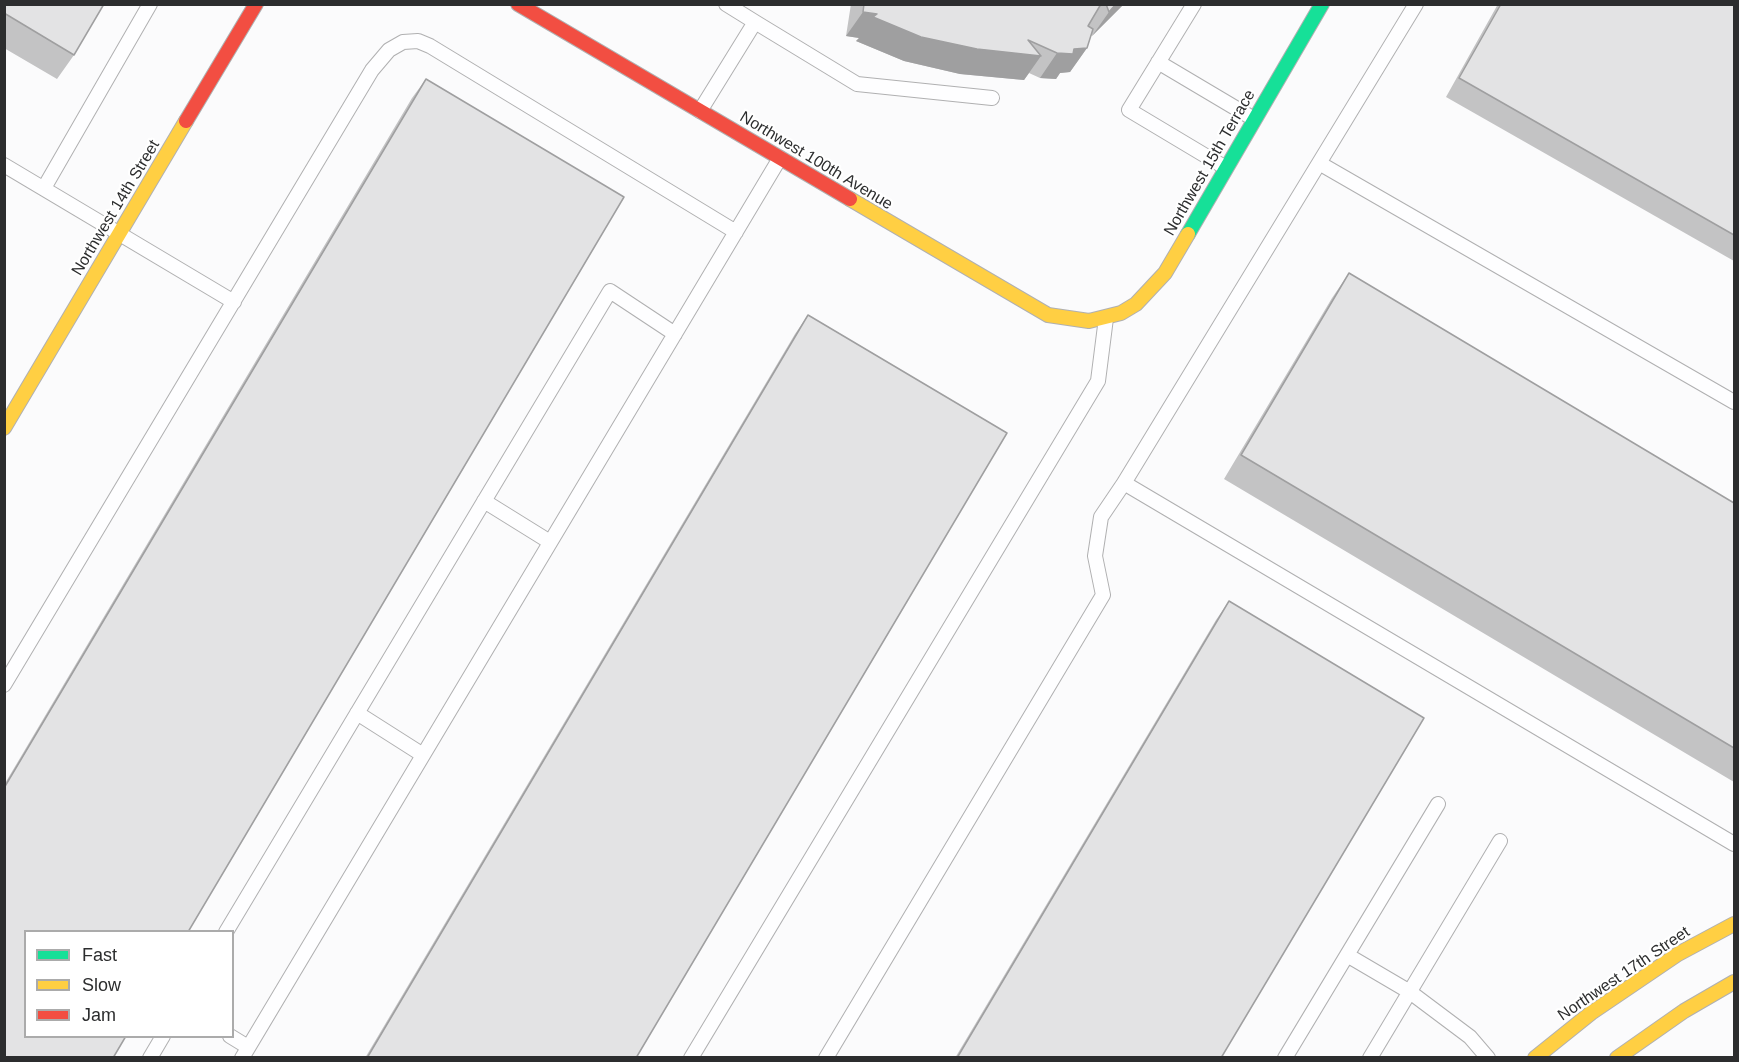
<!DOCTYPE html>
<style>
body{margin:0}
#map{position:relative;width:1739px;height:1062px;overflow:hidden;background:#fbfbfc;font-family:Arial,sans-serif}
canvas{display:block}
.frame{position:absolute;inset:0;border:6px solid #2c2d2e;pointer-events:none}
.legend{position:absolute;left:24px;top:930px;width:210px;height:108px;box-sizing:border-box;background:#fff;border:2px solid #ababab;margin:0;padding:8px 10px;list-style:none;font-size:18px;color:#2c2d2e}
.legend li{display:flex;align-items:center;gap:12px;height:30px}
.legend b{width:30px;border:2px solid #ababab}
</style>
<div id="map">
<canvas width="1739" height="1062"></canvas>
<div class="frame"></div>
<ul class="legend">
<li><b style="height:8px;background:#16e098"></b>Fast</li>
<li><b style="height:8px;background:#ffcf43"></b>Slow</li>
<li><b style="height:8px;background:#f24e42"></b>Jam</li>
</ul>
</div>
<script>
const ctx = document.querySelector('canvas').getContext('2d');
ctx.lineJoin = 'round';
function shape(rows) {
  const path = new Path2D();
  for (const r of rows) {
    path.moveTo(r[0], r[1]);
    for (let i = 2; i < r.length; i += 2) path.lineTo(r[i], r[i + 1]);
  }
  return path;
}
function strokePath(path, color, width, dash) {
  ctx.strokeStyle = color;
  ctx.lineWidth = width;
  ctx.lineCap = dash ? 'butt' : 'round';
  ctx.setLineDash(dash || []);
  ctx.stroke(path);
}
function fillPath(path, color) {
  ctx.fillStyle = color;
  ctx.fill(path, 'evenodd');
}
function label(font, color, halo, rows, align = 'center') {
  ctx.font = font + ' Arial,sans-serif';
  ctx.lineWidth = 4.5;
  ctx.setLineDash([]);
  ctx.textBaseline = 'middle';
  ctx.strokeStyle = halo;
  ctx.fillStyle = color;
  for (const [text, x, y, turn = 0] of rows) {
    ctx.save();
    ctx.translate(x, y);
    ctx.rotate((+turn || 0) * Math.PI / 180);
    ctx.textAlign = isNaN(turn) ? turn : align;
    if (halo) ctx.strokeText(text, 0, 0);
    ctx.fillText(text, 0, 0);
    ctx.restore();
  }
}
const lane = shape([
 [726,4,755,22],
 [1194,4,1129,110,1226,168],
 [1416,4,1124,483,1734,844],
 [1158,62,1254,119],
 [700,111,755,22,857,84,992,98],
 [1319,163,1734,402],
 [4,165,234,302],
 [44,188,150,4],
 [484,501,550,542],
 [4,685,372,70,389,50,403,42,418,41,430,46,736,232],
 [357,713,423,755],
 [226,932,610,291,675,334],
 [1347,955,1410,992,1470,1037,1488,1058],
 [230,1036,248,1047],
 [150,1058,163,1036],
 [242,1058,780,158],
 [691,1058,1098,381,1106,318],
 [826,1058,1103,595,1095,556,1101,517,1124,483],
 [1285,1058,1438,804],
 [1370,1058,1500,841]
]);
const fast = shape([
 [1188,234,1322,4]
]);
const slow = shape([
 [850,199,1048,315,1089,321,1121,313,1136,304,1165,273,1188,234],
 [4,428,186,121],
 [1535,1058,1591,1013,1678,954,1734,924],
 [1617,1058,1684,1011,1734,982]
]);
const jam = shape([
 [518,4,850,199],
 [186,121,256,4]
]);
const wall = shape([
 [4,4,74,55,57,79,4,48],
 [851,4,1124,4,1092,36,1091,35,1087,48,1070,72,1060,73,1056,79,1040,78,1029,73,1024,80,960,74,904,61,856,41,859,38,846,36],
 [1498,4,1734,4,1734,261,1446,97],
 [426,79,4,1058,4,785,412,98],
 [1349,273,1734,503,1734,782,1224,479,1332,298],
 [808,315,636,1058,365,1058,795,334],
 [1229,601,1221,1058,955,1058,1216,620]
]);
const shadedWall = shape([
 [1116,4,1124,4,1092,36,1109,12],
 [863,12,877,14,1041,56,1024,80,960,74,904,61,856,41,859,38,846,36],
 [1087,48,1070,72,1060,73,1056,79,1040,78,1057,53,1074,49]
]);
const building = shape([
 [4,4,104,4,74,55,4,13,4,4],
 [864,4,1101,4,1088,26,1093,29,1087,48,1074,49,1073,54,1057,53,1028,40,1041,56,977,49,921,37,873,17,877,14,863,12,864,4],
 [1106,4,1116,4,1109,12,1106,4],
 [1501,4,1734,4,1734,235,1459,78,1501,4],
 [426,79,624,197,188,932,26,932,26,1036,126,1036,113,1058,4,1058,4,788,426,79],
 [1349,273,1734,503,1734,748,1241,455,1349,273],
 [808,315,1007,433,636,1058,367,1058,808,315],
 [1229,601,1424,718,1221,1058,957,1058,1229,601]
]);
const streetNames = [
 ["Northwest 100th Avenue",816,161,31],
 ["Northwest 15th Terrace",1210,163,-60],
 ["Northwest 14th Street",116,208,-59],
 ["Northwest 17th Street",1624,974,-34]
];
strokePath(lane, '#b0b0b1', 16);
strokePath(fast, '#b0b0b1', 16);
strokePath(slow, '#b0b0b1', 16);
strokePath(jam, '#b0b0b1', 16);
strokePath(lane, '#fefeff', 14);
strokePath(fast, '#16e098', 14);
strokePath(slow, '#ffcf43', 14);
strokePath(jam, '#f24e42', 14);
fillPath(wall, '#c3c3c4');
fillPath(shadedWall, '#9f9fa0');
fillPath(building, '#e3e3e4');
strokePath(building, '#9f9fa0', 1.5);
label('16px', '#2c2d2e', '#fff', streetNames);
</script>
